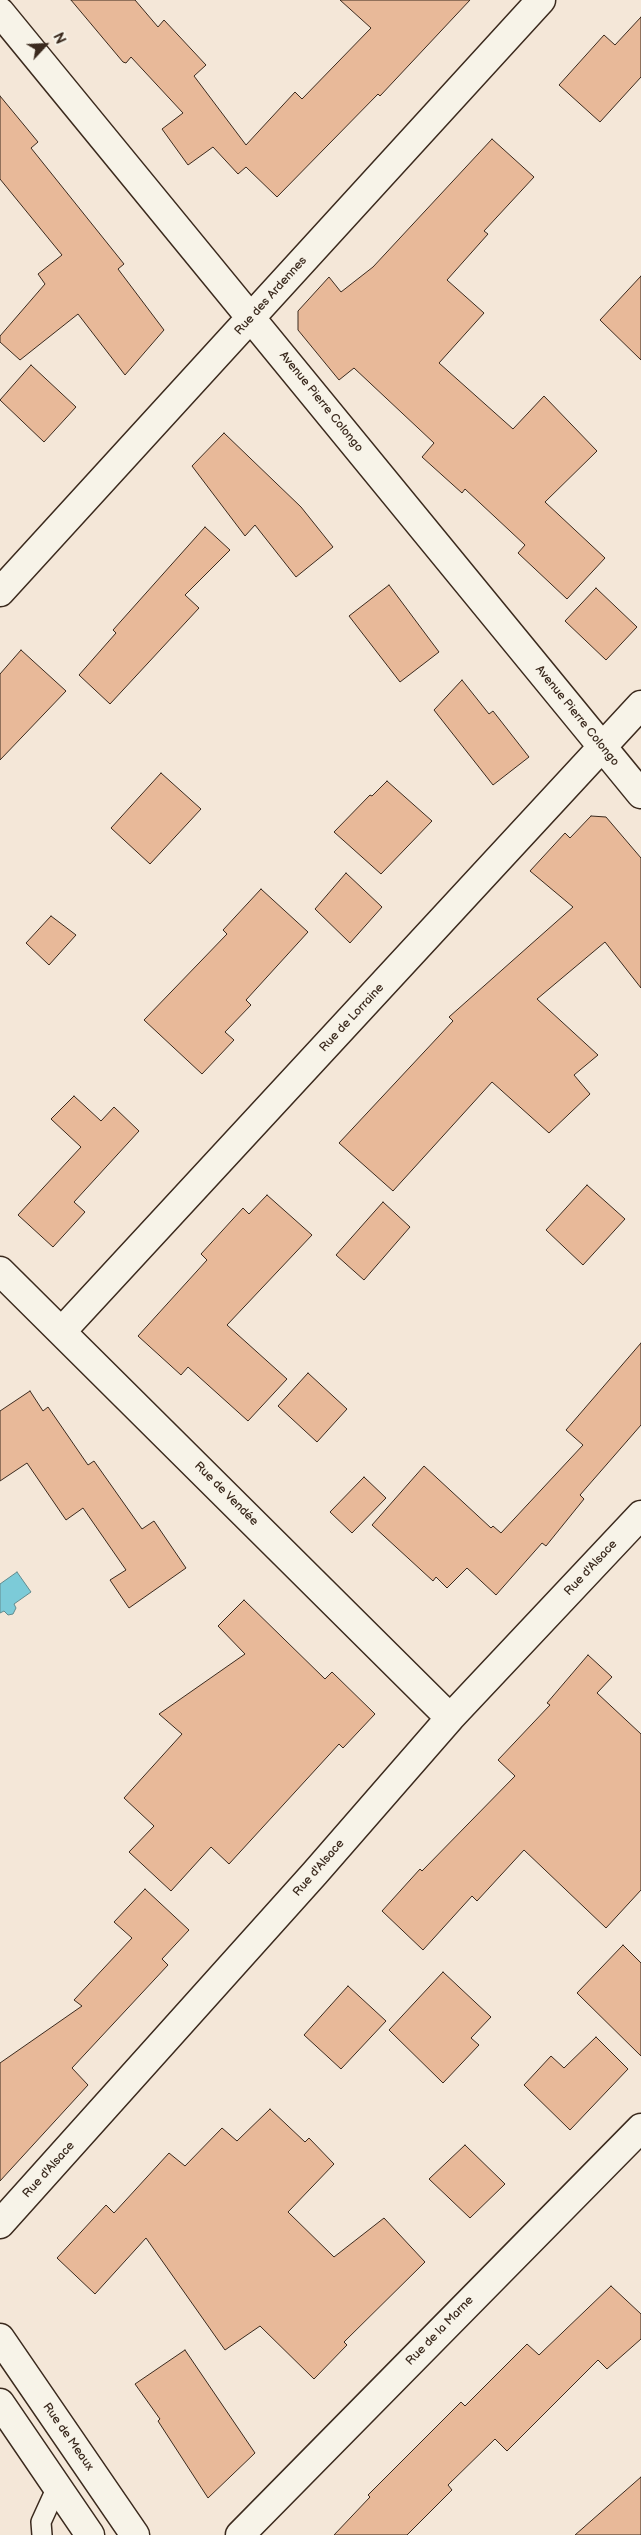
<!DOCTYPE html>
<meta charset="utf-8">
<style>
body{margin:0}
#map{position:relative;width:641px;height:2535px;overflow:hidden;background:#f4e7d8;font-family:"Balsamiq Sans",sans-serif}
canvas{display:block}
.north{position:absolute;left:20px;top:20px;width:50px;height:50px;-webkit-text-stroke:4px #f7f3e8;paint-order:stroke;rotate:65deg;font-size:14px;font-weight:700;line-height:20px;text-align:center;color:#3b2a1e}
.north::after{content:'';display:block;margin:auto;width:18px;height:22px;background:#3b2a1e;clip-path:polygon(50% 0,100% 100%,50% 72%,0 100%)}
</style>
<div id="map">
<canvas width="641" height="2535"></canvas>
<div class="north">N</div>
</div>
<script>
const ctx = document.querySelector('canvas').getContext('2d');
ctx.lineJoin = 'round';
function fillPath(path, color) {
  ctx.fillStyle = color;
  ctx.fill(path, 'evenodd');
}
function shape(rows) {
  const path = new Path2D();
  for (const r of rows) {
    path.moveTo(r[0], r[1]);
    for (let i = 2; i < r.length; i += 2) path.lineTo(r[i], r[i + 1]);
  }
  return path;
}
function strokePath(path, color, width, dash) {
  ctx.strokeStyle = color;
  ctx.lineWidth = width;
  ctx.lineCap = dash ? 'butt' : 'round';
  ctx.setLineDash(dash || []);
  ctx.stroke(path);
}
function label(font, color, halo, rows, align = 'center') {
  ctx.font = font + ' "Balsamiq Sans",sans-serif';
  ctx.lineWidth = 5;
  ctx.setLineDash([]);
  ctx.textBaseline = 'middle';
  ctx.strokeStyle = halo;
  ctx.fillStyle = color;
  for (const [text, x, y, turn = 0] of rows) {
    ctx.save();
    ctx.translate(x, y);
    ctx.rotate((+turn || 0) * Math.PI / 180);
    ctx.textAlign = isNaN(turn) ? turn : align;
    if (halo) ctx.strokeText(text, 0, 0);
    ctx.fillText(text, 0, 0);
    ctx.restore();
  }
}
const water = shape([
 [17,1572,31,1592,14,1604,16,1608,13,1614,8,1615,4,1611,0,1613,0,1584,17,1572]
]);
const building = shape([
 [71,0,135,0,158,27,164,20,206,65,194,76,246,145,295,92,302,99,371,28,340,0,470,0,380,96,378,94,277,197,246,167,238,174,213,147,188,165,162,129,183,113,131,57,126,63,123,62,71,0],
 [641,17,641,77,600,122,559,85,604,35,615,45,641,17],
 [0,96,38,142,31,148,124,264,118,269,164,330,125,375,78,314,20,360,0,342,0,336,45,284,38,274,62,255,0,179,0,96],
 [492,139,534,177,484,231,488,234,447,280,484,313,439,363,513,429,544,396,597,451,545,502,605,558,567,599,518,553,525,545,465,489,462,493,422,457,434,443,354,368,339,380,298,330,298,311,329,277,341,292,373,267,492,139],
 [641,276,641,360,600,320,641,276],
 [31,365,76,407,44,442,0,400,31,365],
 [224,433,301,507,333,547,296,577,255,525,245,536,192,466,224,433],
 [205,527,230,550,185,595,199,608,110,704,79,675,116,633,113,630,205,527],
 [389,585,439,652,400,682,349,616,389,585],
 [596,588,637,627,606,660,565,621,596,588],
 [21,650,66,691,0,760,0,674,21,650],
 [462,680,489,714,493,711,529,757,493,785,434,710,462,680],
 [161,773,201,809,150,864,111,828,161,773],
 [387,781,432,821,381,874,334,832,370,795,372,796,387,781],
 [591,816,606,817,641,858,641,988,605,942,537,999,598,1055,574,1075,590,1094,549,1133,492,1082,393,1191,339,1143,453,1021,449,1017,573,907,530,871,565,833,570,838,591,816],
 [346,873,382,907,350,943,315,909,346,873],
 [261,889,308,932,246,1000,251,1005,225,1032,234,1040,202,1074,144,1020,227,934,223,930,261,889],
 [51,916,76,935,49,965,26,943,51,916],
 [74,1096,101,1121,114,1107,139,1131,74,1202,85,1212,53,1247,18,1215,81,1147,51,1119,74,1096],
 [587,1185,625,1219,583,1265,546,1230,587,1185],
 [267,1195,312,1235,227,1325,287,1379,248,1421,188,1367,181,1375,138,1336,207,1260,201,1254,243,1208,249,1214,267,1195],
 [383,1202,410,1227,364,1280,336,1255,383,1202],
 [641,1343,641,1425,580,1495,584,1499,546,1546,542,1543,496,1595,467,1568,447,1588,436,1577,433,1581,372,1525,424,1466,491,1528,493,1526,501,1533,583,1445,566,1430,641,1343],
 [308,1373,347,1409,317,1442,278,1406,308,1373],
 [30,1391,43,1411,48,1407,88,1465,94,1461,142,1529,154,1521,186,1568,129,1608,110,1580,126,1570,83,1508,66,1520,27,1463,0,1481,0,1411,30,1391],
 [364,1477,386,1498,352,1533,330,1512,364,1477],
 [244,1600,325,1679,332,1672,375,1714,343,1748,339,1744,229,1864,211,1847,171,1891,129,1852,154,1826,124,1798,182,1734,159,1714,245,1654,218,1626,244,1600],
 [588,1655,612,1677,597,1693,641,1734,641,1890,606,1928,524,1850,477,1901,472,1896,423,1950,382,1911,420,1869,422,1871,515,1776,498,1760,550,1705,547,1703,588,1655],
 [145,1889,189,1930,162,1959,168,1965,72,2068,88,2085,0,2181,0,2063,82,2006,74,2000,132,1938,114,1922,145,1889],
 [623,1945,641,1963,641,2056,577,1993,623,1945],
 [443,1972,491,2017,471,2038,479,2045,443,2083,389,2030,443,1972],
 [348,1986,386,2021,341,2069,304,2035,348,1986],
 [596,2037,628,2069,570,2130,524,2085,551,2056,564,2068,596,2037],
 [270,2109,305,2142,309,2138,334,2164,288,2212,334,2257,384,2218,425,2262,344,2342,347,2345,314,2379,260,2326,225,2350,146,2238,95,2294,57,2258,106,2205,114,2213,169,2153,185,2166,222,2128,237,2141,270,2109],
 [465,2145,505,2184,470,2218,429,2179,465,2145],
 [611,2286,641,2314,641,2339,607,2369,598,2360,507,2451,495,2439,448,2485,452,2490,407,2535,334,2535,370,2497,368,2495,461,2402,465,2406,527,2344,539,2355,611,2286],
 [185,2350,255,2453,208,2498,158,2421,160,2419,135,2384,185,2350],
 [641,2477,641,2535,575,2535,641,2477]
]);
const lane = shape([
 [42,2535,41,2522,57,2487]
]);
const street = shape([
 [0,12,641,794],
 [0,592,541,0],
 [0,1271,450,1718],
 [62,1331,641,705],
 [0,2224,315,1873,450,1718,641,1515],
 [240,2535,641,2128]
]);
const secondary = shape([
 [0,2338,135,2535],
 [0,2403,90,2535]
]);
const streetNames = [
 ["Rue des Ardennes",271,296,-48],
 ["Avenue Pierre Colongo",321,402,51],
 ["Avenue Pierre Colongo",577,716,51],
 ["Rue de Lorraine",352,1018,-47],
 ["Rue de Vendée",226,1494,45],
 ["Rue d'Alsace",591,1568,-47],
 ["Rue d'Alsace",319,1868,-49],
 ["Rue d'Alsace",49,2170,-48],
 ["Rue de la Marne",440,2331,-46],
 ["Rue de Meaux",68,2437,55]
];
fillPath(water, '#7ccbd8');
strokePath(water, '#628b8e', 1);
fillPath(building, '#e8b999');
strokePath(building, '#3b2a1e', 1);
strokePath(lane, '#3b2a1e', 22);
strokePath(street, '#3b2a1e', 31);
strokePath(secondary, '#3b2a1e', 31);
strokePath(lane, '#f7f3e8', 19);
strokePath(street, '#f7f3e8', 28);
strokePath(secondary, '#f7f3e8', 28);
label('12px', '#3b2a1e', '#f7f3e8', streetNames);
</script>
